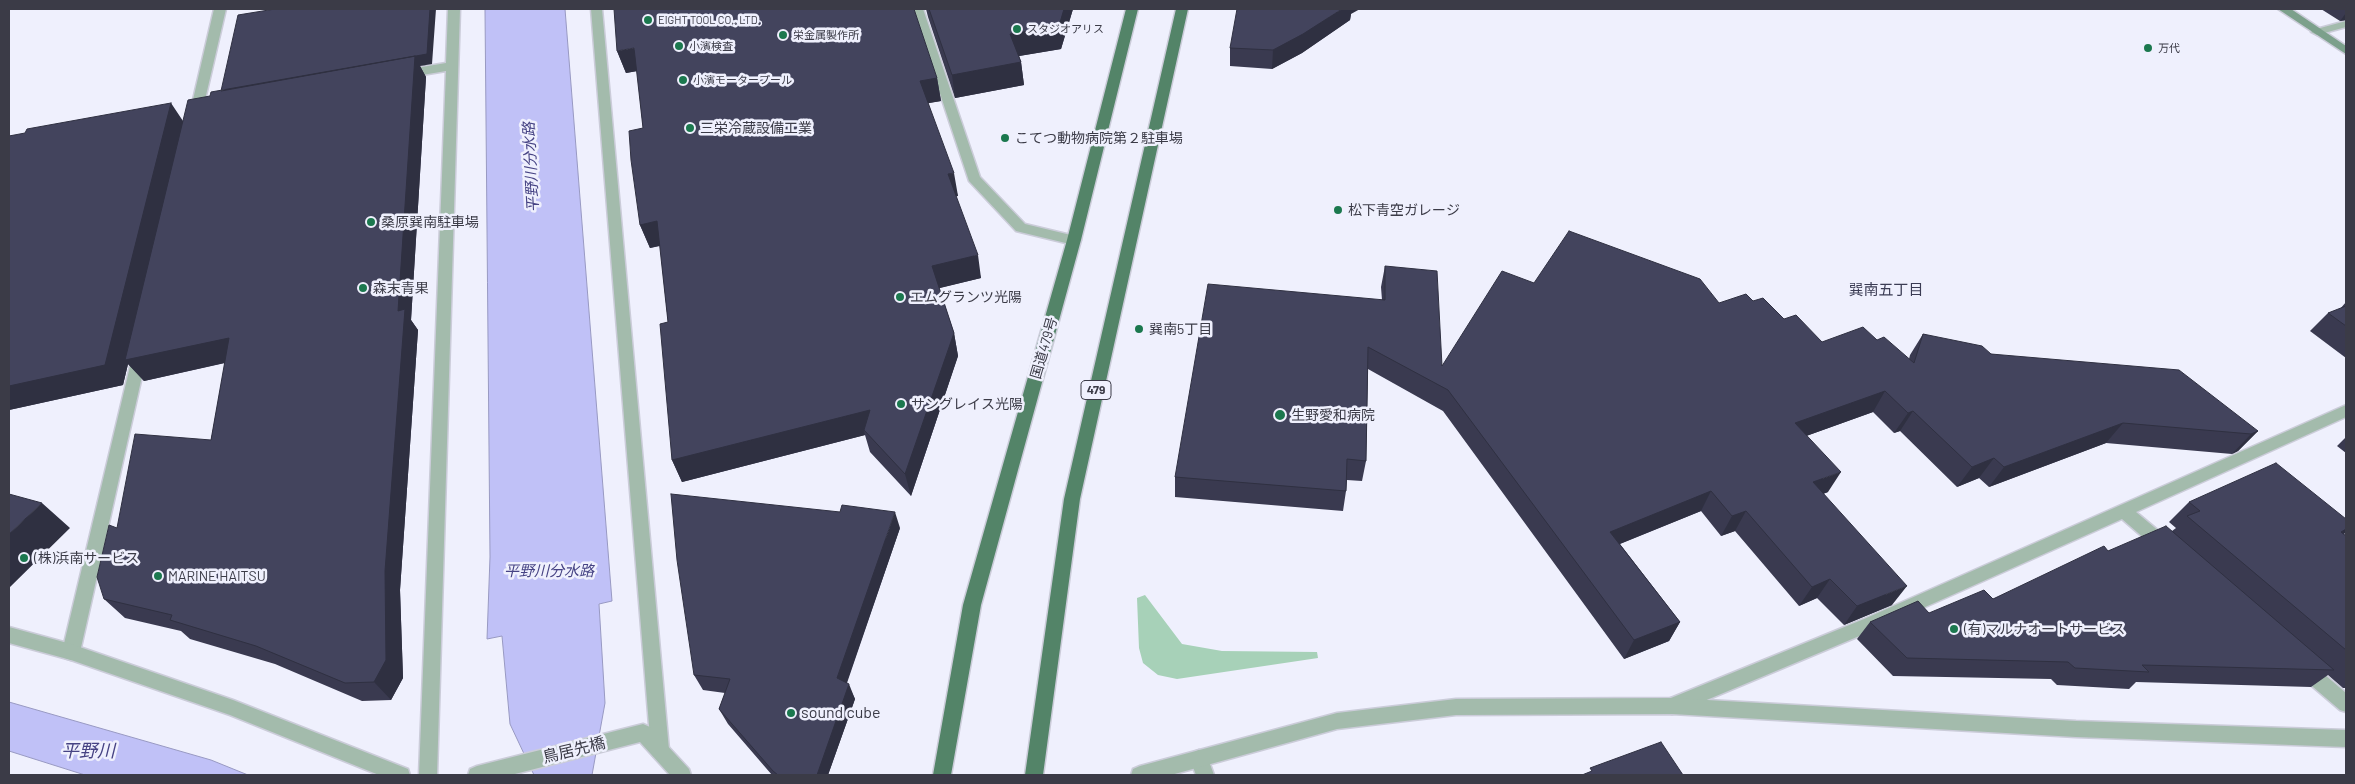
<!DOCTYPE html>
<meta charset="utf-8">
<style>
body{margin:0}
#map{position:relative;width:2355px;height:784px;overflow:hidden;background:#eff0fd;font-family:Barlow,sans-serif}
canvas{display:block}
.frame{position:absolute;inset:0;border:10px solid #3b3b47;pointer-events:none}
</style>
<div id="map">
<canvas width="2355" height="784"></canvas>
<div class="frame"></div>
</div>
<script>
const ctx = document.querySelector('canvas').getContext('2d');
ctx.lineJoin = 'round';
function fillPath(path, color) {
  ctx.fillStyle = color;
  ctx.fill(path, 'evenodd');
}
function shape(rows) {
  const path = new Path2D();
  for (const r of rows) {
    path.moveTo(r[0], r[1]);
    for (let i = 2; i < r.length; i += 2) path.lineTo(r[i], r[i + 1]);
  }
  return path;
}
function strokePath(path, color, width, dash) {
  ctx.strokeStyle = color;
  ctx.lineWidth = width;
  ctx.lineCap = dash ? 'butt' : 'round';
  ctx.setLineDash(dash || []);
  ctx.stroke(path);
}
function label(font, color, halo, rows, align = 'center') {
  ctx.font = font + ' Barlow,"Noto Sans JP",sans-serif';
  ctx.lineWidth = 5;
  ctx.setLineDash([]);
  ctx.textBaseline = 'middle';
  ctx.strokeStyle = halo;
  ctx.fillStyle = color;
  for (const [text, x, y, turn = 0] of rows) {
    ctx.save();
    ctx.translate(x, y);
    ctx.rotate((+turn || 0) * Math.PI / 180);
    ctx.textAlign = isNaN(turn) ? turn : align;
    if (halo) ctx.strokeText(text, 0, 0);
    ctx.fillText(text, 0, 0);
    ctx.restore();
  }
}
const green = shape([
 [1145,595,1182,644,1222,651,1317,652,1318,658,1177,679,1158,675,1143,663,1139,648,1137,598]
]);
const water = shape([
 [485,9,565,9,612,601,599,604,605,703,592,775,534,775,510,724,502,636,487,639,490,557,485,9],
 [9,702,211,760,248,775,85,775,9,751,9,702]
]);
const minor = shape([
 [214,9,226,9,201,117,195,121,189,117,214,9],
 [448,9,460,9,437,775,419,775,446,71,404,78,398,74,404,70,446,63,448,9],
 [591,9,602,9,669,750,667,756,660,759,653,756,651,750,591,9],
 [912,9,923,9,980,177,1025,224,1079,237,1081,240,1079,243,1074,245,1016,231,969,181,912,9],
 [2346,21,2346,27,2317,35,2311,32,2313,30,2346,21],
 [140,349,145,350,147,354,80,652,77,658,71,660,65,658,62,652,133,354,135,350,140,349],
 [2346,405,2346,417,2136,512,2172,542,2174,547,2172,552,2166,554,2160,552,2122,519,1876,629,1678,712,1672,714,1666,712,1663,706,1666,700,1864,619,2346,405],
 [2305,661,2311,663,2346,693,2346,712,2340,710,2299,675,2296,669,2299,663,2305,661],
 [1199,750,1206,753,1214,775,1196,775,1190,759,1192,753,1199,750]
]);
const tertiary = shape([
 [9,627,71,644,233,700,408,769,410,775,379,775,230,715,71,660,9,643,9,627],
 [1672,698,2076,721,2346,730,2346,747,2076,737,1672,714,1456,715,1337,729,1171,775,1131,775,1133,769,1140,766,1337,713,1456,699,1672,698],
 [643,724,650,727,689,769,691,775,670,775,640,742,511,775,468,775,470,769,477,766,643,724]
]);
const secondary = shape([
 [2278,9,2291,9,2346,46,2346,54,2278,9]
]);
const trunk = shape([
 [1126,9,1138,9,1081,240,981,605,951,775,933,775,963,605,1067,240,1126,9],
 [1176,9,1188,9,1080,499,1043,775,1025,775,1064,499,1176,9]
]);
const wall = shape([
 [926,9,1073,9,1061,49,1019,56,1021,62,1024,85,955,98,928,17],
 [2321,9,2346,9,2346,20,2340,21],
 [1351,14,1350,20,1302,53,1272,69,1230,66,1230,48],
 [617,51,937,78,941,101,928,103,958,196,956,196,981,278,939,288,954,333,958,356,911,496,870,452,865,435,682,482,672,460,668,322,660,246,650,248,640,225,643,128,637,71,626,73],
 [432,64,420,66,426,77,411,320,418,330,400,590,403,678,391,700,362,701,275,664,190,639,181,631,125,618,104,599,117,528,211,440,225,363,144,381,128,364,123,385,9,410,9,136,183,121,210,96],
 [1385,266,1442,366,1534,283,1719,303,1753,301,1822,342,1877,340,1909,359,1910,355,1923,334,2258,431,2238,451,2232,454,2106,443,1989,487,1979,478,1957,487,1900,431,1894,433,1873,412,1806,436,1828,492,1823,494,1892,605,1844,625,1817,598,1799,606,1735,531,1721,536,1701,511,1620,544,1680,622,1669,641,1624,659,1443,411,1368,369,1366,461,1362,481,1347,480,1346,491,1343,511,1175,497,1175,477,1382,300,1381,287],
 [2346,302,2346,358,2310,331,2328,313,2340,309],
 [2346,437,2346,453,2337,446],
 [2189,502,2346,519,2346,532,2344,534,2346,536,2346,688,2343,688,2328,675,2311,687,2136,682,2129,689,2057,685,2051,679,1893,676,1857,639,1870,622,1929,613,1993,599,2108,551,2172,531,2176,528,2169,522],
 [900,528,847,683,855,699,828,775,772,775,728,724,719,709,725,693,703,690,694,675]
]);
const shadedWall = shape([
 [430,9,436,9,432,64,420,66,426,77,411,320,418,330,400,590,403,678,391,700,374,682,221,91],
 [1064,9,1073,9,1061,49,1013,57,1010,34],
 [1342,9,1360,9,1351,14,1350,20,1302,53,1272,69,1273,50],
 [2346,13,2346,20,2340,21],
 [634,48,643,70,626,73,617,51],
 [1021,62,1024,85,955,98,952,75],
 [937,78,941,101,924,104,920,81],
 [171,103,185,124,229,338,246,358,144,381,128,364,123,385,9,410,9,386],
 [954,173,958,196,952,197,948,174],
 [657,221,666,244,650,248,640,225],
 [978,255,981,278,936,289,932,266],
 [954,333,958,356,911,496,905,474],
 [1885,391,1873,412,1784,444,1795,423],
 [870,410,864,430,865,435,682,482,672,460],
 [1913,411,1900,431,1894,433,1908,413],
 [2123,423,2106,443,1989,487,2004,467],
 [2258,431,2238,451,2232,454,2251,434],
 [1994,458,1979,478,1957,487,1972,467],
 [1841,472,1828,492,1801,502,1813,482],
 [1711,491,1701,511,1602,551,1610,532],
 [42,503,70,528,9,588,9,534],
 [1746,511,1735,531,1721,536,1732,516],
 [895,512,900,528,843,693,837,678],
 [2346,529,2346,532,2330,546,2341,532],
 [1830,579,1817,598,1799,606,1812,587],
 [1907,586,1892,605,1844,625,1857,606],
 [1680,622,1669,641,1624,659,1634,640],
 [849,684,855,699,828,775,817,775]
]);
const building = shape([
 [275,9,430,9,427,54,221,91,238,15,275,9],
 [614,9,914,9,937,78,920,81,954,173,948,174,978,255,932,266,954,333,905,474,864,430,870,410,672,460,660,324,668,322,657,221,640,225,631,160,629,131,643,128,634,48,617,51,614,9],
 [929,9,1064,9,1059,26,1010,34,1021,62,952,75,929,9],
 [1237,9,1342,9,1303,34,1273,50,1230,48,1237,9],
 [415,56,398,311,405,309,385,571,386,660,374,682,345,683,256,646,170,620,172,615,104,599,97,577,109,525,117,528,135,434,211,440,229,338,125,360,188,100,210,96,211,92,415,56],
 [171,103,105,365,9,386,9,136,25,133,27,129,171,103],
 [1569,231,1700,279,1719,303,1746,294,1753,301,1763,298,1784,319,1796,315,1822,342,1863,327,1877,340,1884,337,1914,363,1923,334,1982,346,1991,354,2179,370,2258,431,2251,434,2123,423,2004,467,1994,458,1972,467,1913,411,1908,413,1885,391,1795,423,1841,472,1813,482,1907,586,1857,606,1830,579,1812,587,1746,511,1732,516,1711,491,1610,532,1680,622,1634,640,1448,390,1368,347,1366,461,1347,459,1346,491,1175,477,1208,284,1385,300,1385,266,1437,271,1442,366,1502,271,1534,283,1569,231],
 [2346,306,2346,326,2328,313,2346,306],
 [2276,463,2346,519,2346,529,2341,532,2346,536,2346,650,2187,516,2200,511,2189,502,2276,463],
 [9,494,42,503,9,534,9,494],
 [671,494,840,512,842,505,895,512,837,678,849,684,817,775,778,775,773,771,719,709,730,679,694,675,677,560,671,494],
 [2166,526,2334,670,2142,665,2149,672,2075,668,2068,662,1907,658,1870,622,1918,601,1929,613,1984,590,1993,599,2104,546,2108,551,2166,526],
 [1661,742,1683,775,1582,775,1592,771,1590,768,1661,742]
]);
const markers = [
 [648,20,5,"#1b784e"],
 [1017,29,5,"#1b784e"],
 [783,35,5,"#1b784e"],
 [679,46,5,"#1b784e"],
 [2148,48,5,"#1b784e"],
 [683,80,5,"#1b784e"],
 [690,128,5,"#1b784e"],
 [1005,138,5,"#1b784e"],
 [1338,210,5,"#1b784e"],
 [371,222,5,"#1b784e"],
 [363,288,5,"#1b784e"],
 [900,297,5,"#1b784e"],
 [1139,329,5,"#1b784e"],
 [901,404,5,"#1b784e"],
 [1280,415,6,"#1b784e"],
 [24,558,5,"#1b784e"],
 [158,576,5,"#1b784e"],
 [1954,629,5,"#1b784e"],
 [791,713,5,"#1b784e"]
];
const farPoinames = [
 ["EIGHT TOOL CO., LTD.",658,20],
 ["スタジオアリス",1027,29],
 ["栄金属製作所",793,35],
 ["小濱検査",689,46],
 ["万代",2158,48],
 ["小濱モータープール",693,80]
];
const shields = [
 [1096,390,30]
];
const shieldNames = [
 ["479",1096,390]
];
const poiNames = [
 ["三栄冷蔵設備工業",700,128],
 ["こてつ動物病院第２駐車場",1015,138],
 ["松下青空ガレージ",1348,210],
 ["桑原巽南駐車場",381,222],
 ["森末青果",373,288],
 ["エムグランツ光陽",910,297],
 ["巽南5丁目",1149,329],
 ["サングレイス光陽",911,404],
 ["生野愛和病院",1291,415],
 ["(株)浜南サービス",34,558],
 ["MARINE HAITSU",168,576],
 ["(有)マルナオートサービス",1964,629]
];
const streetNames = [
 ["国道479号",1044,348,-74]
];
const waterNames = [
 ["平野川分水路",531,167,-93],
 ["平野川分水路",549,571]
];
const neighbourhoodNames = [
 ["巽南五丁目",1886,290]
];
const nearPoinames = [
 ["sound cube",801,713]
];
const nearStreetnames = [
 ["鳥居先橋",574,750,-14]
];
const nearWaternames = [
 ["平野川",88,751]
];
fillPath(green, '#a7d1b8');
fillPath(water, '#c0c1f7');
strokePath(water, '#9899c2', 1);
strokePath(minor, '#cbccd9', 3);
strokePath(tertiary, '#cbccd9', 3);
strokePath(secondary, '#cbccd9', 3);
strokePath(trunk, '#cbccd9', 3);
fillPath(minor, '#a3bbac');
fillPath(tertiary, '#a3bbac');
fillPath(secondary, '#7ca08b');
fillPath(trunk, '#538468');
fillPath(wall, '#3a3a50');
fillPath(shadedWall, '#2f3041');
fillPath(building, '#43445d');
strokePath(building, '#2f3041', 1);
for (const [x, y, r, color] of markers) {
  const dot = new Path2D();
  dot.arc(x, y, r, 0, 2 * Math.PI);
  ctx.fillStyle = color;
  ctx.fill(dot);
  strokePath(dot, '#eff0fd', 2);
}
label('11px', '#3b3b47', '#eff0fd', farPoinames, 'left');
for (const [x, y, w] of shields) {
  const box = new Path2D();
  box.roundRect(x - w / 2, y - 9.5, w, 19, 4);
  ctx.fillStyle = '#eff0fd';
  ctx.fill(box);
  strokePath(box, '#3b3b47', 1);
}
label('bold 12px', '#3b3b47', null, shieldNames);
label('14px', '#3b3b47', '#eff0fd', poiNames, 'left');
label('14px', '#3b3b47', '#eff0fd', streetNames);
label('italic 15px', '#464384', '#eff0fd', waterNames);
label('15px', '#3b3c54', '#eff0fd', neighbourhoodNames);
label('16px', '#3b3b47', '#eff0fd', nearPoinames, 'left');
label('16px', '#3b3b47', '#eff0fd', nearStreetnames);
label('italic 18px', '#464384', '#eff0fd', nearWaternames);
</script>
